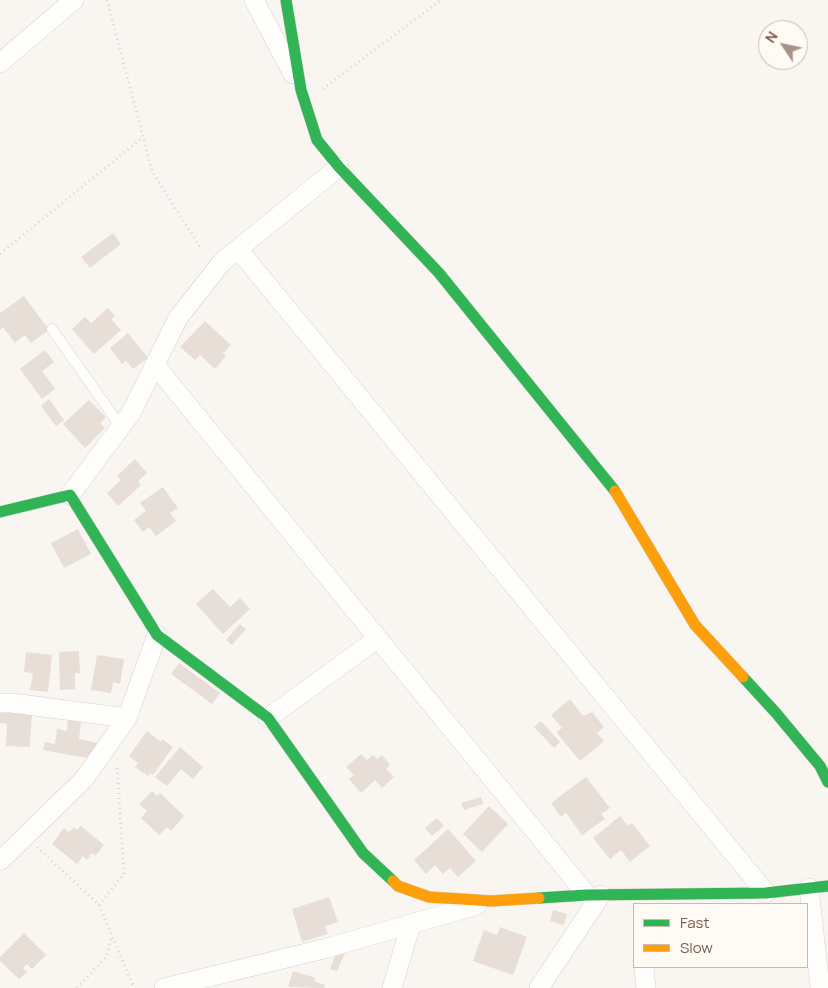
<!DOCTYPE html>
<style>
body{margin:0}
#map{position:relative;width:828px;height:988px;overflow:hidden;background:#f9f5f0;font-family:Manrope,sans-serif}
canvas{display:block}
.legend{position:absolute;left:633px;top:903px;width:175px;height:65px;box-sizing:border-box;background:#fffaf3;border:1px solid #cabbb1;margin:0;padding:6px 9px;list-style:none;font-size:15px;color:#7a5c4d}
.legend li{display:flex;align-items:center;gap:10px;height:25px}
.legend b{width:25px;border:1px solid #cabbb1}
.north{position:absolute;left:758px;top:20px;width:50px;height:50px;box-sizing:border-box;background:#fffaf3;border:1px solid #cabbb1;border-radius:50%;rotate:304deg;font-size:14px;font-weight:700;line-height:20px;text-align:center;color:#7a5c4d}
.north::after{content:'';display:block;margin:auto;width:18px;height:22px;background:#a69286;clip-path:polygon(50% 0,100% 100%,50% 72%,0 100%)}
</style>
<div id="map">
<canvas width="828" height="988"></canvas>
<ul class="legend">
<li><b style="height:6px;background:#30b455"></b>Fast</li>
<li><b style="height:6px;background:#ff9f0a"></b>Slow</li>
</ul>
<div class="north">N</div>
</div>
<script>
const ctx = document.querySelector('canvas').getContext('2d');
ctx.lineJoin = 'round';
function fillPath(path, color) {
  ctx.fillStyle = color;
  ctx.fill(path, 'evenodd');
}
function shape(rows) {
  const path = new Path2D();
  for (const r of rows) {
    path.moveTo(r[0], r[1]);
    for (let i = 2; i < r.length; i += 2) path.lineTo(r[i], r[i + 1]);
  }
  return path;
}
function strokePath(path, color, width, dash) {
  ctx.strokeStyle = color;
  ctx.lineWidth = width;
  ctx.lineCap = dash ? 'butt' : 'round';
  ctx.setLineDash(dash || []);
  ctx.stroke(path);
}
const building = shape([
 [113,233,121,244,90,268,81,257],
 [24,296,49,330,31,343,25,335,15,343,3,327,0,330,0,313],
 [108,308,115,316,111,319,121,330,94,354,72,329,85,317,91,323],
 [205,321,231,345,223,353,226,356,215,369,200,355,195,360,180,347],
 [128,333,148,358,133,369,126,361,122,364,110,348],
 [45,350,54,362,42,371,55,389,42,399,20,369],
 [49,399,64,420,56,426,41,406],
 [89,400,106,417,100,423,105,428,85,448,63,424],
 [135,459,147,473,138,481,141,485,118,506,107,493,121,480,117,476],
 [163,487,178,508,170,513,176,521,156,536,149,527,143,532,134,520,146,511,140,503],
 [78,529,91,554,64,568,51,543],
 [213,589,230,607,240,598,250,609,223,634,196,604],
 [240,624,246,629,232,645,226,640],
 [79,651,80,673,75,673,75,689,60,690,59,652],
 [26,652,52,655,48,692,30,690,33,673,24,672],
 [97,655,124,659,120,684,113,682,111,693,91,690],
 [179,663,220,693,212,704,171,674],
 [570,699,583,716,592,712,604,727,597,733,604,741,580,761,556,732,562,728,551,715],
 [0,708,32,710,30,747,6,746,7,724,0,723],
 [68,719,81,721,79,739,102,744,92,759,43,750,45,742,55,744,57,729,67,731],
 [541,721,560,742,554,748,534,727],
 [147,731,161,742,162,739,173,747,153,775,150,773,148,776,135,767,138,763,129,756],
 [180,747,203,767,193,779,181,769,167,786,155,777],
 [361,754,367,760,373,755,377,759,382,755,390,765,386,769,394,777,382,788,375,780,361,793,349,779,354,775,346,767],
 [586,777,610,808,601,814,605,819,582,835,566,813,561,817,551,803],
 [152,791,157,796,160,793,184,816,171,831,167,827,159,835,141,818,147,811,139,804],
 [481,797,483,804,464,810,461,803],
 [489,806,508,824,482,852,463,834],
 [620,816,628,826,632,823,650,846,630,862,621,850,610,859,593,838],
 [437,818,444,826,432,836,425,828],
 [81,826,104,845,95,856,92,853,87,860,83,856,77,864,52,844,64,828,69,832,74,827,77,830],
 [448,829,476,861,458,877,450,868,443,874,435,865,426,874,414,860],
 [329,897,338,922,325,926,328,934,302,942,292,909],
 [553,910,567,914,564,925,550,921],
 [500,927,527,937,513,975,473,961,484,930,497,935],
 [24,933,46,955,32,969,27,964,23,968,27,972,19,979,0,961,0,957],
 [345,953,337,971,330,969,335,956],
 [293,971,316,978,314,981,325,985,324,988,288,987]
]);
const path = shape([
 [107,0,152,171,200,247],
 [323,89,441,0],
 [0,254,143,137],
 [37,847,99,905,134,988],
 [99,905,124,874,117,764],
 [77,988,106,957,112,936]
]);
const lane = shape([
 [52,329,121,427]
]);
const street = shape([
 [254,0,293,74],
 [0,63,74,0],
 [238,249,766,893],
 [155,365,587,895],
 [70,495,131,413,178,318,222,262,339,167],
 [0,703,12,703,127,718],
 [268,718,377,639],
 [0,861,84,779,127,718,157,635],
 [809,888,820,988],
 [644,967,646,988],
 [164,988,327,948,477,905],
 [392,988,411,924],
 [539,988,601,895]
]);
const fast = shape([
 [286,0,301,90,317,140,339,167,439,273,615,491],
 [0,512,70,495,157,635,268,718,363,853,393,881],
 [743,677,776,713,820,766,828,782],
 [539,898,587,895,766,893,828,886]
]);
const slow = shape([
 [615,491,695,625,743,677],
 [393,881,398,886,429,897,491,901,539,898]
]);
fillPath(building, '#e6ded7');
strokePath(lane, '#d7d1cb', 11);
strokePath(street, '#d7d1cb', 20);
strokePath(fast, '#d9d2cb', 12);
strokePath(slow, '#d9d2cb', 12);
strokePath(path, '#dcd5d0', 3, [1, 4]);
strokePath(lane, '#fefefd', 10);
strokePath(street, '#fefefd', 19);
strokePath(fast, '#30b455', 11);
strokePath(slow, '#ff9f0a', 11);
</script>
